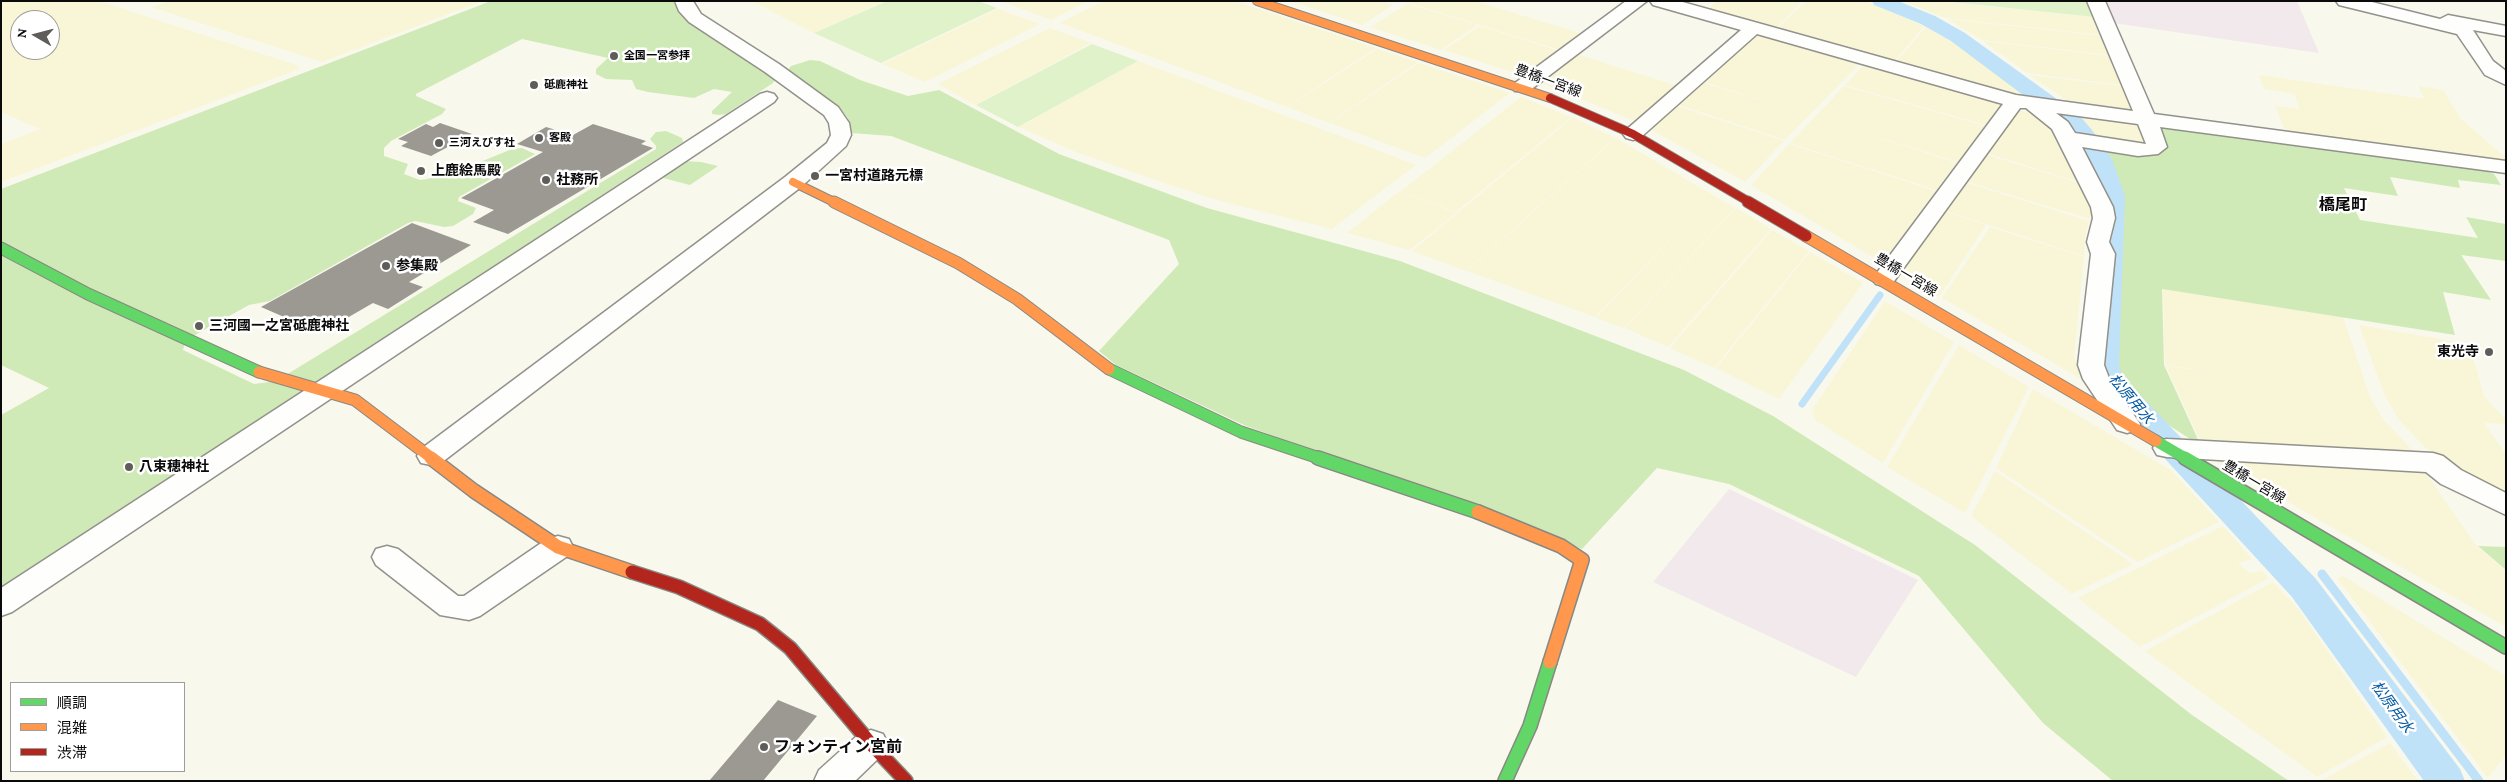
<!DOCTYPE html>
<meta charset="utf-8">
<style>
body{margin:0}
#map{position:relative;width:2507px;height:782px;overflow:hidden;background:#f9f8ed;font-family:"Crimson Pro","Noto Sans JP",serif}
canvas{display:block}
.frame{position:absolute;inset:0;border:2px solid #0a0a0a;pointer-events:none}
.legend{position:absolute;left:10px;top:682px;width:175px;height:90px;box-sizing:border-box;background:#fff;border:1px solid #9d9d9d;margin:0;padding:6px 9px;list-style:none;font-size:15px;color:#0a0a0a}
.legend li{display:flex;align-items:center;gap:10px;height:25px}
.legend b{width:25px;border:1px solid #9d9d9d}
.north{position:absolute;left:10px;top:10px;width:50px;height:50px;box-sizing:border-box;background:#fff;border:1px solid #9d9d9d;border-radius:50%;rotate:278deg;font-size:14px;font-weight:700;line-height:20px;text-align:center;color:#0a0a0a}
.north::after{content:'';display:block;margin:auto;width:18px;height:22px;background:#5e5d59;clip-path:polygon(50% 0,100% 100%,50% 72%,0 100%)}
</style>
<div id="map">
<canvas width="2507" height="782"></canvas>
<div class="frame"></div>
<ul class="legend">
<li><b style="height:6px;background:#63d668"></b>順調</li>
<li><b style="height:6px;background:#ff974d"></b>混雑</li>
<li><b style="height:6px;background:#b3261e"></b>渋滞</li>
</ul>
<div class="north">N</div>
</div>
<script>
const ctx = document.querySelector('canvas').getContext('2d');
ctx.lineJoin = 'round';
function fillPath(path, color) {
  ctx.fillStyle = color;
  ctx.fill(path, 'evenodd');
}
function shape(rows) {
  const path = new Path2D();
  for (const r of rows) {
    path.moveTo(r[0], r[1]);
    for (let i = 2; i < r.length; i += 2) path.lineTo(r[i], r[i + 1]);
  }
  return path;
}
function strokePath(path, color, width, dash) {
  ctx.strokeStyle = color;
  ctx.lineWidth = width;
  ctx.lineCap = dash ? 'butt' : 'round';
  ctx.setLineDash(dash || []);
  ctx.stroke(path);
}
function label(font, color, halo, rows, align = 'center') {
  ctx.font = font + ' "Crimson Pro","Noto Sans JP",serif';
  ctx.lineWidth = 5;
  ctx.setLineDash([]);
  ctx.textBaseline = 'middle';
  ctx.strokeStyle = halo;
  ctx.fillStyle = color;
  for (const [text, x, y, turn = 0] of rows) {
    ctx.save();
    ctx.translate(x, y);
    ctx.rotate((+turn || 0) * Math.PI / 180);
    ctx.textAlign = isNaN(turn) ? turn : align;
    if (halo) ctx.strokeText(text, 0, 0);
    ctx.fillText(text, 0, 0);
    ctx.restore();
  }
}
const industrial = shape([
 [2104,1,2297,1,2319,53,2113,23],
 [1729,489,1918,580,1856,677,1653,582]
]);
const farmland = shape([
 [1,1,99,1,299,66,299,69,1,182,1,144,40,129,1,112],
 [20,20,50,20,50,50,20,50],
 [170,1,477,1,480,2,322,62,151,7],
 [752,1,818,2,885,1,813,33],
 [1001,1,1088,1,1051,20],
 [1104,1,1235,1,1376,48,1286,107,1247,92,1249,91,1246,92,1060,23],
 [1291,1,1380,1,1393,5,1362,25],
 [1411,1,1475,1,1583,34,1560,50,1409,3],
 [1716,1,1803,1,1775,29,1707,10],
 [1806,1,1865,1,1924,26,1894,62,1777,29],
 [1903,1,1936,1,2094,17,2101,35,1945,18],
 [1408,4,1477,25,1441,50,1370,27],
 [998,9,1040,24,925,82,882,64],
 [1947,19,2102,36,2110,55,1982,40],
 [1480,26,1559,51,1524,76,1444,50],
 [1926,27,1960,47,2026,97,1896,62],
 [1050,28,1091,43,975,105,938,84],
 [1757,32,1861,62,1785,140,1676,104,1701,82,1802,113,1702,81,1734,53,1761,60,1734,52],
 [1983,41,2110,56,2123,85,2027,73],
 [1377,49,1418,62,1329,123,1287,107],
 [1576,54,1678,86,1637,122,1539,82],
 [1138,61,1326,131,1289,157,1327,131,1416,165,1332,229,1224,202,1173,186,1078,153,1019,127],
 [1419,63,1510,93,1425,158,1330,123],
 [1866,63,2002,103,1986,125,1845,85],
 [2029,75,2123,86,2134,113,2074,105],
 [2259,75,2418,98,2425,98,2418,86,2443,90,2461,119,2506,158,2506,164,2287,135,2275,106,2300,109,2294,94,2264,89],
 [1844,86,1985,126,1958,162,1815,117],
 [1521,97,1571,117,1456,212,1401,191],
 [1674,105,1784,141,1745,182,1648,128],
 [2017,110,2035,114,2051,126,2079,182,1986,153],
 [2065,112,2143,123,2150,145,2088,135],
 [1573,117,1615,138,1466,271,1412,251],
 [1815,117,1957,163,1937,190,1790,143],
 [1616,138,1713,195,1595,317,1467,271],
 [1789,144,1936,191,1883,263,1751,185],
 [1984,154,2079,183,2092,214,2090,219,1965,181],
 [1964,182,2089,221,2085,236,2084,256,1943,210],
 [1400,191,1456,213,1410,250,1347,233],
 [1713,195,1735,208,1624,328,1596,318],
 [1736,208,1771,229,1668,347,1625,328],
 [1944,211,1986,225,1939,297,1898,272],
 [1990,227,2084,257,2074,357,2088,380,2083,380,1942,298],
 [1772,230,1809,251,1714,368,1670,348],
 [1810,252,1863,283,1779,399,1716,368],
 [2163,289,2343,317,2370,397,2383,419,2414,452,2203,447,2166,366,2237,376,2165,365],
 [1885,301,1954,342,1883,463,1815,420,1812,410],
 [2359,325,2469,344,2484,396,2506,420,2506,424,2484,423,2506,454,2506,499,2440,463,2399,420,2384,394],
 [1959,345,2029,387,1965,513,1887,467],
 [2033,389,2172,471,2219,522,2137,562,1996,468],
 [2206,455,2294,462,2289,469,2295,462,2423,469,2476,545,2506,571,2506,627],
 [1995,471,2133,564,2072,594,1971,516],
 [2223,526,2252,559,2238,563,2249,573,2262,571,2269,578,2140,647,2078,598],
 [2343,576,2506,676,2506,755,2488,778,2337,578],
 [2273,582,2299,610,2387,737,2317,777,2145,651],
 [2390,743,2418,781,2322,780]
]);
const green = shape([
 [887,1,978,1,997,8,881,63,814,33],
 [1942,1,2088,2,2094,17],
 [1092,44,1138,61,1018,127,976,105]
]);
const forest = shape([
 [491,1,673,1,680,12,691,22,775,80,773,83,726,114,719,115,712,114,712,111,732,92,714,89,694,98,648,92,636,89,632,80,606,79,596,74,596,69,608,58,522,39,416,94,416,96,446,109,442,114,391,141,384,148,384,156,408,164,404,174,420,180,427,179,468,167,512,149,522,148,535,154,459,197,458,201,476,208,473,214,453,226,444,227,415,221,408,223,270,301,249,305,186,340,183,350,254,384,276,381,656,149,656,146,650,139,656,132,666,131,682,138,683,142,1,590,1,415,49,388,1,365,1,189],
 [810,60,820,61,860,80,908,96,939,90,1059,154,1207,208,1400,261,1684,370,1773,416,1975,545,2192,715,2289,781,2113,781,2043,723,1919,576,1729,484,1657,468,1582,549,1244,425,1116,365,1099,351,1179,264,1169,240,891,136,851,133,848,118,840,108,787,71,791,66],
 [2154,125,2476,167,2494,174,2501,185,2458,180,2460,188,2390,177,2398,196,2344,188,2360,220,2478,238,2466,217,2506,224,2506,261,2461,255,2491,300,2443,292,2455,335,2162,289,2164,365,2201,446,2139,406,2116,379,2111,367,2120,198,2107,160,2096,145,2154,152],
 [683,161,701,162,718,166,690,185,659,177],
 [2478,546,2506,547,2506,570]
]);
const streamFar1 = shape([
 [1802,404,1880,295]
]);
const stream = shape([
 [2322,574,2479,781]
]);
const canal = shape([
 [1872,1,1898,1,1935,16,1965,33,2079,115,2092,130,2112,159,2125,196,2119,366,2123,377,2316,579,2460,769,2465,781,2424,781,2292,597,2111,400,2096,379,2091,366,2101,196,2088,159,2075,139,2063,125,1951,41,1921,24,1874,5,1872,1]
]);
const building = shape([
 [440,123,472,134,431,156,401,146,408,142,398,139,426,124,433,127],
 [593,124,646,141,641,144,653,148,508,234,473,222,494,210,461,198,543,152,517,144,546,127,573,135],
 [412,223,471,245,409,282,423,287,388,309,373,303,321,333,261,307],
 [778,700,817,716,763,781,709,781]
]);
const street = shape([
 [675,1,693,1,701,14,779,64,838,107,849,123,851,135,846,146,801,187,441,463,431,465,421,463,417,456,421,449,785,177,827,143,831,135,829,123,824,115,765,72,689,22,679,11,675,1],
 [1626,1,1647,1,1529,91,1515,91,1512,87,1515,83,1626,1],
 [1650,1,1679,1,2016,95,2133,111,2087,1,2105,1,2154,114,2506,161,2506,173,2160,127,2167,147,2158,154,2138,156,2082,147,2113,207,2115,218,2109,242,2115,254,2104,365,2109,378,2140,424,2137,430,2127,433,2117,430,2083,379,2078,365,2091,254,2087,242,2093,218,2091,207,2052,129,2026,108,2020,108,1892,284,1884,286,1876,284,1872,279,1876,274,2003,104,1757,34,1640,138,1633,140,1626,138,1623,134,1626,130,1741,30,1653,5,1650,1],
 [2056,113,2138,124,2146,144,2075,133,2068,122,2056,113],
 [2336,1,2368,1,2440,19,2448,15,2506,26,2506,36,2473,30,2493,61,2506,71,2506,85,2485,75,2457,34,2339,5,2336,1],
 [767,92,774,94,777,98,774,102,12,612,1,616,1,588,760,94,767,92],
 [2167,439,2433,453,2443,456,2461,470,2506,493,2506,515,2441,484,2426,472,2167,457,2157,455,2153,448,2157,441,2167,439],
 [558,536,569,539,573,547,569,555,480,616,469,620,440,615,376,565,372,557,376,549,387,546,398,549,458,596,464,596,547,539,558,536],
 [871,730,883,734,888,744,883,754,855,781,814,781,819,770,859,734,871,730]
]);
const fastFar1 = shape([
 [1,248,88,294,259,372],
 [1109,369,1241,432,1322,459],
 [2156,441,2187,459]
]);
const fast = shape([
 [1318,458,1478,512],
 [2185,458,2506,647],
 [1505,781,1530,726,1550,662]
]);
const slowFar2 = shape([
 [1257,1,1550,98],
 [793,182,836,203]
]);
const slowFar1 = shape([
 [834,202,958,263,1017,299,1109,369],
 [1806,236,2156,441],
 [259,372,355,400,433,459]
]);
const slow = shape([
 [431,458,474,491,558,547,632,572],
 [1478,512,1561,546,1582,560,1550,662]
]);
const jamFar2 = shape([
 [1550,98,1633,134,1751,203]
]);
const jamFar1 = shape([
 [1748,202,1806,236]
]);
const jam = shape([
 [632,572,679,587,760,624,790,648,871,744,906,781]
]);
const markers = [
 [614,56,5,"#5e5d59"],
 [534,85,5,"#5e5d59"],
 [539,138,5,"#5e5d59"],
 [439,143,5,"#5e5d59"],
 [421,171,5,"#5e5d59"],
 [815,176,5,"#5e5d59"],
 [546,180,5,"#5e5d59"],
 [386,266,5,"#5e5d59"],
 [199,326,5,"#5e5d59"],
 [2489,352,5,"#5e5d59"],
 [129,467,5,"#5e5d59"],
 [764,747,5,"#5e5d59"]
];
const farPoinames = [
 ["全国一宮参拝",624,56],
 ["砥鹿神社",544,85],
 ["客殿",549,138],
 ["三河えびす社",449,143]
];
const streetNames = [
 ["豊橋一宮線",1548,81,20],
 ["豊橋一宮線",1906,275,31],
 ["豊橋一宮線",2254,482,31]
];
const poiNames = [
 ["上鹿絵馬殿",431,171],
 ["一宮村道路元標",825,176],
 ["社務所",556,180],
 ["参集殿",396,266],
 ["三河國一之宮砥鹿神社",209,326],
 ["東光寺",2479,352,"right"],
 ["八束穂神社",139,467]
];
const waterNames = [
 ["松原用水",2131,399,50],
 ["松原用水",2392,707,54]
];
const quarterNames = [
 ["橋尾町",2343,205]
];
const nearPoinames = [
 ["フォンティン宮前",774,747]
];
fillPath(industrial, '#f1e9ec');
fillPath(farmland, '#f8f6d6');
fillPath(green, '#e0f2ca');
fillPath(forest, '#d0eab7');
strokePath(streamFar1, '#bfe2f8', 7);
strokePath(stream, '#bfe2f8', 9);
fillPath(canal, '#bfe2f8');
fillPath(building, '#9c9993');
strokePath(street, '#92918c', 3);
strokePath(fastFar1, '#888883', 13);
strokePath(fast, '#888883', 16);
strokePath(slowFar2, '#888883', 10);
strokePath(slowFar1, '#888883', 13);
strokePath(slow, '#888883', 16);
strokePath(jamFar2, '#888883', 10);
strokePath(jamFar1, '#888883', 13);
strokePath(jam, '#888883', 16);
fillPath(street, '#fefefc');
strokePath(fastFar1, '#63d668', 11);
strokePath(fast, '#63d668', 13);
strokePath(slowFar2, '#ff974d', 8);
strokePath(slowFar1, '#ff974d', 11);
strokePath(slow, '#ff974d', 13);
strokePath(jamFar2, '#b3261e', 8);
strokePath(jamFar1, '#b3261e', 11);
strokePath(jam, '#b3261e', 13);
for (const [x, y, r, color] of markers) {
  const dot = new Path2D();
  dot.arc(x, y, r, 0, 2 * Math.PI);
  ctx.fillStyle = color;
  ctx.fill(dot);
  strokePath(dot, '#fff', 2);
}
label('bold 11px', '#0a0a0a', '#fff', farPoinames, 'left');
label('14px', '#0a0a0a', '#fff', streetNames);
label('bold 14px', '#0a0a0a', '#fff', poiNames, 'left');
label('italic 15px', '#095da6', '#fff', waterNames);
label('bold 16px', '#0a0a0a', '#fff', quarterNames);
label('bold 16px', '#0a0a0a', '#fff', nearPoinames, 'left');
</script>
